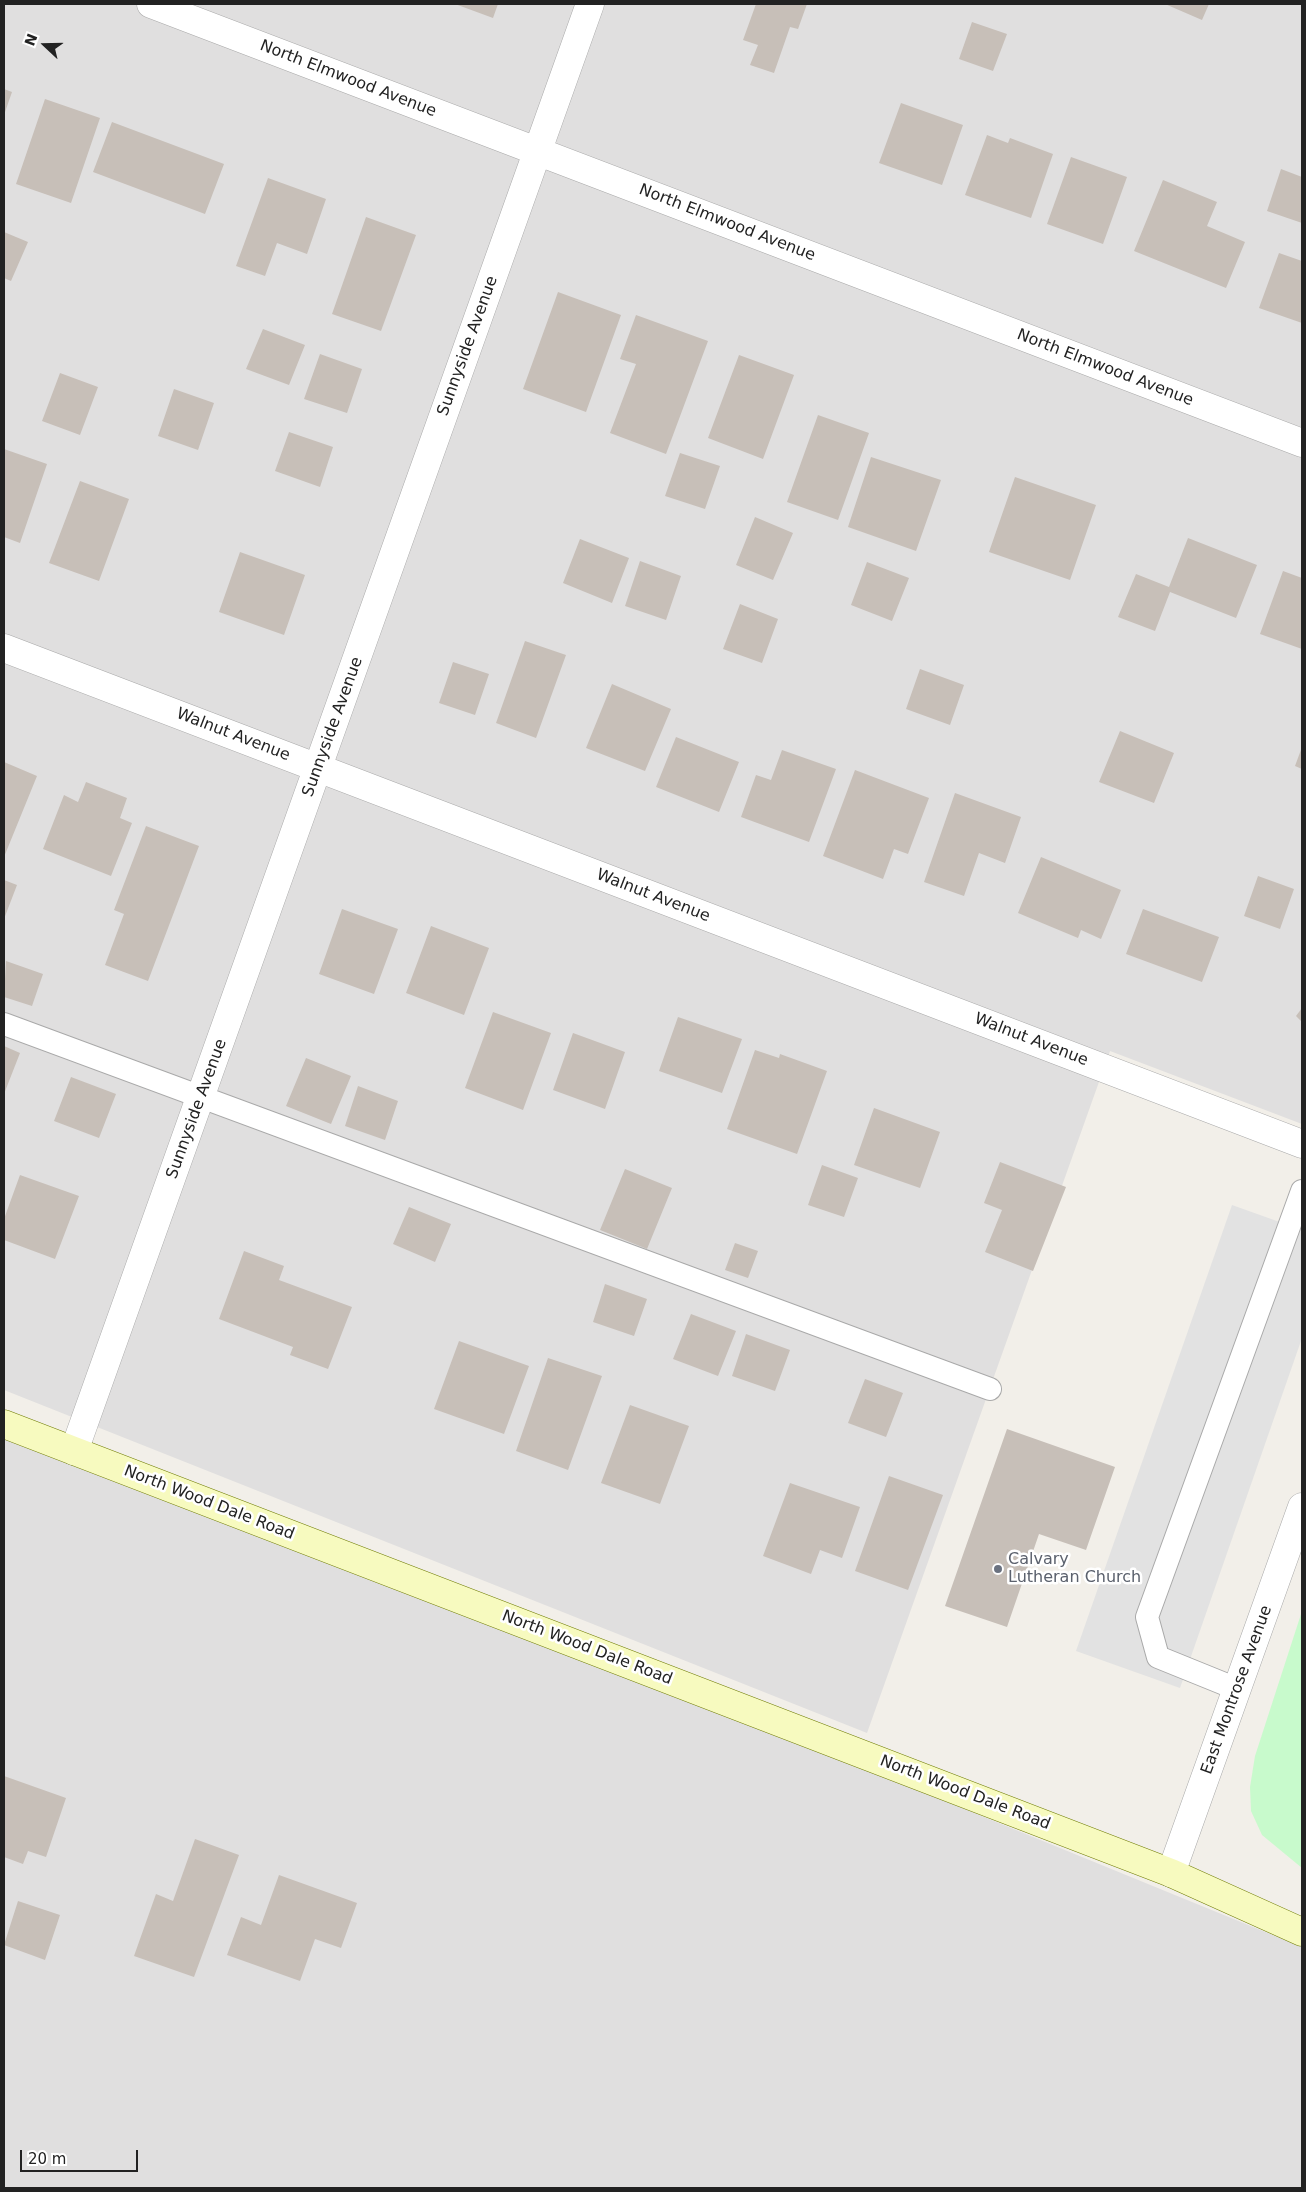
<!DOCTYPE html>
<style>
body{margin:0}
#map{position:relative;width:1306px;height:2192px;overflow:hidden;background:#f2efe9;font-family:"DejaVu Sans",sans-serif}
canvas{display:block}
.frame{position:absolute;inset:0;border:5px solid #222;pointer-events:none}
.north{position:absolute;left:20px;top:20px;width:50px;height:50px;-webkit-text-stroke:4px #fff;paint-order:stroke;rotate:291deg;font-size:14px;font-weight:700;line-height:20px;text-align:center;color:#222}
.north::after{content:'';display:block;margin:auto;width:18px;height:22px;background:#222;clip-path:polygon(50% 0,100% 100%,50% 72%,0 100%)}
.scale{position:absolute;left:20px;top:2150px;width:118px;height:22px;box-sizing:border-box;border:2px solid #222;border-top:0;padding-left:6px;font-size:15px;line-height:18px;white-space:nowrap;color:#222;-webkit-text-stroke:4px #fff;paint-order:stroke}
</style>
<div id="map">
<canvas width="1306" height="2192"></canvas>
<div class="frame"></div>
<div class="north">N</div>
<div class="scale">20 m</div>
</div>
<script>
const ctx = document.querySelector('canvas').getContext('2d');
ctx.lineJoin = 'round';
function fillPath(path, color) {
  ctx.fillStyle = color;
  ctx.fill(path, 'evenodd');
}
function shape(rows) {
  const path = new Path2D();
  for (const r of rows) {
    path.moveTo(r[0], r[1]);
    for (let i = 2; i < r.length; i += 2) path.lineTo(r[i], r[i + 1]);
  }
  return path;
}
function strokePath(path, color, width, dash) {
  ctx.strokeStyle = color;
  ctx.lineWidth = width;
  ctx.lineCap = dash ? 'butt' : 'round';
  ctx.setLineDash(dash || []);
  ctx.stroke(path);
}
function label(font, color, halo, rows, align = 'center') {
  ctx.font = font + ' "DejaVu Sans",sans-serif';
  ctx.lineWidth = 5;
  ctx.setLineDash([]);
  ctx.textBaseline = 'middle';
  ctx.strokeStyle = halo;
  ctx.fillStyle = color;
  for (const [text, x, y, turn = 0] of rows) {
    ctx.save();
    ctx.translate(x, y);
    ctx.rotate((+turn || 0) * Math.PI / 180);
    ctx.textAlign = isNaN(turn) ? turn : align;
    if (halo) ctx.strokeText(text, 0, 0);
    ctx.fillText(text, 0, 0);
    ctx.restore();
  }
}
const residential = shape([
 [4,4,1302,4,1302,1124,1110,1051,867,1733,4,1390],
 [4,1416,1302,1947,1302,2188,4,2188]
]);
const park = shape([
 [1302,1611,1302,1868,1262,1835,1251,1811,1250,1787,1255,1756]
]);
const parking = shape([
 [1232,1205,1302,1230,1302,1338,1180,1688,1076,1651]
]);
const building = shape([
 [455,4,498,4,493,18],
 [756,4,807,4,798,29,790,27,774,73,750,65,758,45,743,40],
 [1165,4,1209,4,1202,20],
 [972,22,1007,34,993,71,959,59],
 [4,89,12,92,4,115],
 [45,99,100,118,71,203,16,184],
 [901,103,963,125,942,185,879,163],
 [112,122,224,164,205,214,93,172],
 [987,135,1008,143,1010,138,1053,154,1031,218,965,195],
 [1071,157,1127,177,1103,244,1047,224],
 [1281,169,1302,177,1302,223,1267,211],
 [268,178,326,199,307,254,277,243,265,276,236,266],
 [1163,180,1217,202,1207,226,1245,242,1226,288,1134,251],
 [366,217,416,235,381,331,332,314],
 [4,232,28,242,11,281,4,278],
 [1279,253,1302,261,1302,323,1259,308],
 [558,292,621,315,586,412,523,389],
 [636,315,708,341,666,454,610,433,636,364,620,359],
 [263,329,305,345,289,385,246,369],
 [320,354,362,369,347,413,304,399],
 [739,355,794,375,763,459,708,438],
 [60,373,98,387,80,435,42,421],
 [174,389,214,403,198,450,158,436],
 [818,415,869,433,838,520,787,502],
 [289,432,333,447,320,487,275,471],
 [4,449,47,464,20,543,4,537],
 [680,453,720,466,705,509,665,496],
 [871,457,941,480,916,551,848,527],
 [1015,477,1096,505,1070,580,989,552],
 [80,481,129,499,99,581,49,563],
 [755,517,793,533,773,580,736,565],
 [1188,538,1257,565,1236,618,1170,592,1155,631,1118,617,1136,574,1169,587],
 [580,539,629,558,612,603,563,583],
 [240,552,305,575,284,635,219,612],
 [640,561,681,576,666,620,625,606],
 [867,562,909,578,892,621,851,605],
 [1283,571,1302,578,1302,649,1260,634],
 [740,604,778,619,762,663,723,649],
 [525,641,566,655,536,738,496,723],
 [453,662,489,674,475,715,439,703],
 [920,669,964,685,950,725,906,709],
 [612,684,671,709,645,771,586,748],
 [1120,731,1174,753,1154,803,1099,782],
 [676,737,739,762,719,812,656,787],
 [1302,747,1302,769,1295,766],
 [782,750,836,769,809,842,741,817,756,775,771,780],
 [4,762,37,776,4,857],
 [855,770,929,798,908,854,894,849,883,879,823,856],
 [86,782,127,798,120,818,132,823,111,876,43,849,64,795,78,802],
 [955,793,1021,817,1005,863,979,853,964,896,924,882],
 [146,826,199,846,148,981,105,965,124,914,114,910],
 [1041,857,1121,890,1101,939,1081,930,1078,938,1018,913],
 [1258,876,1294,889,1280,929,1244,916],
 [4,880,17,885,4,919],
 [342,909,398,929,374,994,319,974],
 [1143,909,1219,937,1202,982,1126,954],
 [431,926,489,948,464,1015,406,993],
 [6,961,43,974,32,1006,4,997],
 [1302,1008,1302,1022,1296,1016],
 [493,1012,551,1033,523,1110,465,1088],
 [678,1017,742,1039,722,1093,659,1071],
 [573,1033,625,1052,605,1109,553,1090],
 [4,1046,20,1053,4,1094],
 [755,1050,779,1058,780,1054,827,1071,797,1154,727,1129],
 [306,1058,351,1076,331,1124,286,1106],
 [71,1077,116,1094,99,1138,54,1121],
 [358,1086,398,1101,385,1140,345,1126],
 [874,1108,940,1132,920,1188,854,1165],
 [1000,1162,1066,1187,1033,1271,985,1252,1002,1210,984,1203],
 [822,1165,858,1178,844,1217,808,1205],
 [625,1169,672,1188,647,1249,600,1230],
 [20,1175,79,1196,55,1259,4,1240,4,1219],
 [409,1207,451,1224,435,1262,393,1244],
 [735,1243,758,1251,748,1278,725,1270],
 [244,1251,284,1266,279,1280,352,1307,328,1369,290,1355,293,1347,219,1319],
 [605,1284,647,1299,634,1336,593,1322],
 [691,1314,736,1331,718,1376,673,1359],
 [746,1334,790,1350,775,1391,732,1376],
 [459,1341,529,1366,504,1434,434,1409],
 [548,1358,602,1376,568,1470,516,1451],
 [865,1379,903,1393,886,1437,848,1423],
 [630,1405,689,1426,660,1504,601,1483],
 [1007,1429,1115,1467,1086,1550,1039,1534,1007,1627,945,1606],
 [889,1476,943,1495,908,1590,855,1571],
 [790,1483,860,1507,842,1558,820,1550,811,1574,763,1556],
 [4,1776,66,1798,46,1857,28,1851,23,1864,4,1857],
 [195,1839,239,1855,194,1977,134,1956,156,1894,173,1901],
 [279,1875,357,1903,341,1948,315,1939,300,1981,227,1955,241,1917,261,1925],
 [18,1901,60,1915,45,1960,4,1945]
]);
const lane = shape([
 [4,1024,990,1389],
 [1237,1689,1158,1657,1147,1617,1302,1191]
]);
const street = shape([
 [151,4,1302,443],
 [4,648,1302,1144],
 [74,1451,590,4],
 [1171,1873,1302,1507]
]);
const secondary = shape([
 [4,1424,1171,1873,1302,1932]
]);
const markers = [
 [998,1569,5,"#6b7280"]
];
const streetNames = [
 ["North Elmwood Avenue",348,79,21],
 ["North Elmwood Avenue",727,223,21],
 ["Sunnyside Avenue",468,346,-70],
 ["North Elmwood Avenue",1105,368,21],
 ["Sunnyside Avenue",333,727,-70],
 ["Walnut Avenue",233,735,21],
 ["Walnut Avenue",653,896,21],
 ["Walnut Avenue",1031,1040,21],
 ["Sunnyside Avenue",197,1109,-70],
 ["North Wood Dale Road",209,1503,21],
 ["North Wood Dale Road",587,1648,21],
 ["East Montrose Avenue",1237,1690,-70],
 ["North Wood Dale Road",965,1793,21]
];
const worshipNames = [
 ["Calvary",1008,1560],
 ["Lutheran Church",1008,1578]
];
fillPath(residential, '#e0dfdf');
fillPath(park, '#c8facc');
fillPath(parking, '#e2e2e2');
fillPath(building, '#c7bfb8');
strokePath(lane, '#a9a9a9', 24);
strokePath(street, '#a9a9a9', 29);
strokePath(secondary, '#707d05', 29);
strokePath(lane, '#fff', 22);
strokePath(street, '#fff', 28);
strokePath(secondary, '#f7fabf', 28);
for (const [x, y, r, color] of markers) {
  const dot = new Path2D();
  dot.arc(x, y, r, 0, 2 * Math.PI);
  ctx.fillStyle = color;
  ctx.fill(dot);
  strokePath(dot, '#fff', 2);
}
label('16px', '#222', '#fff', streetNames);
label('16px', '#5b616d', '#fff', worshipNames, 'left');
</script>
